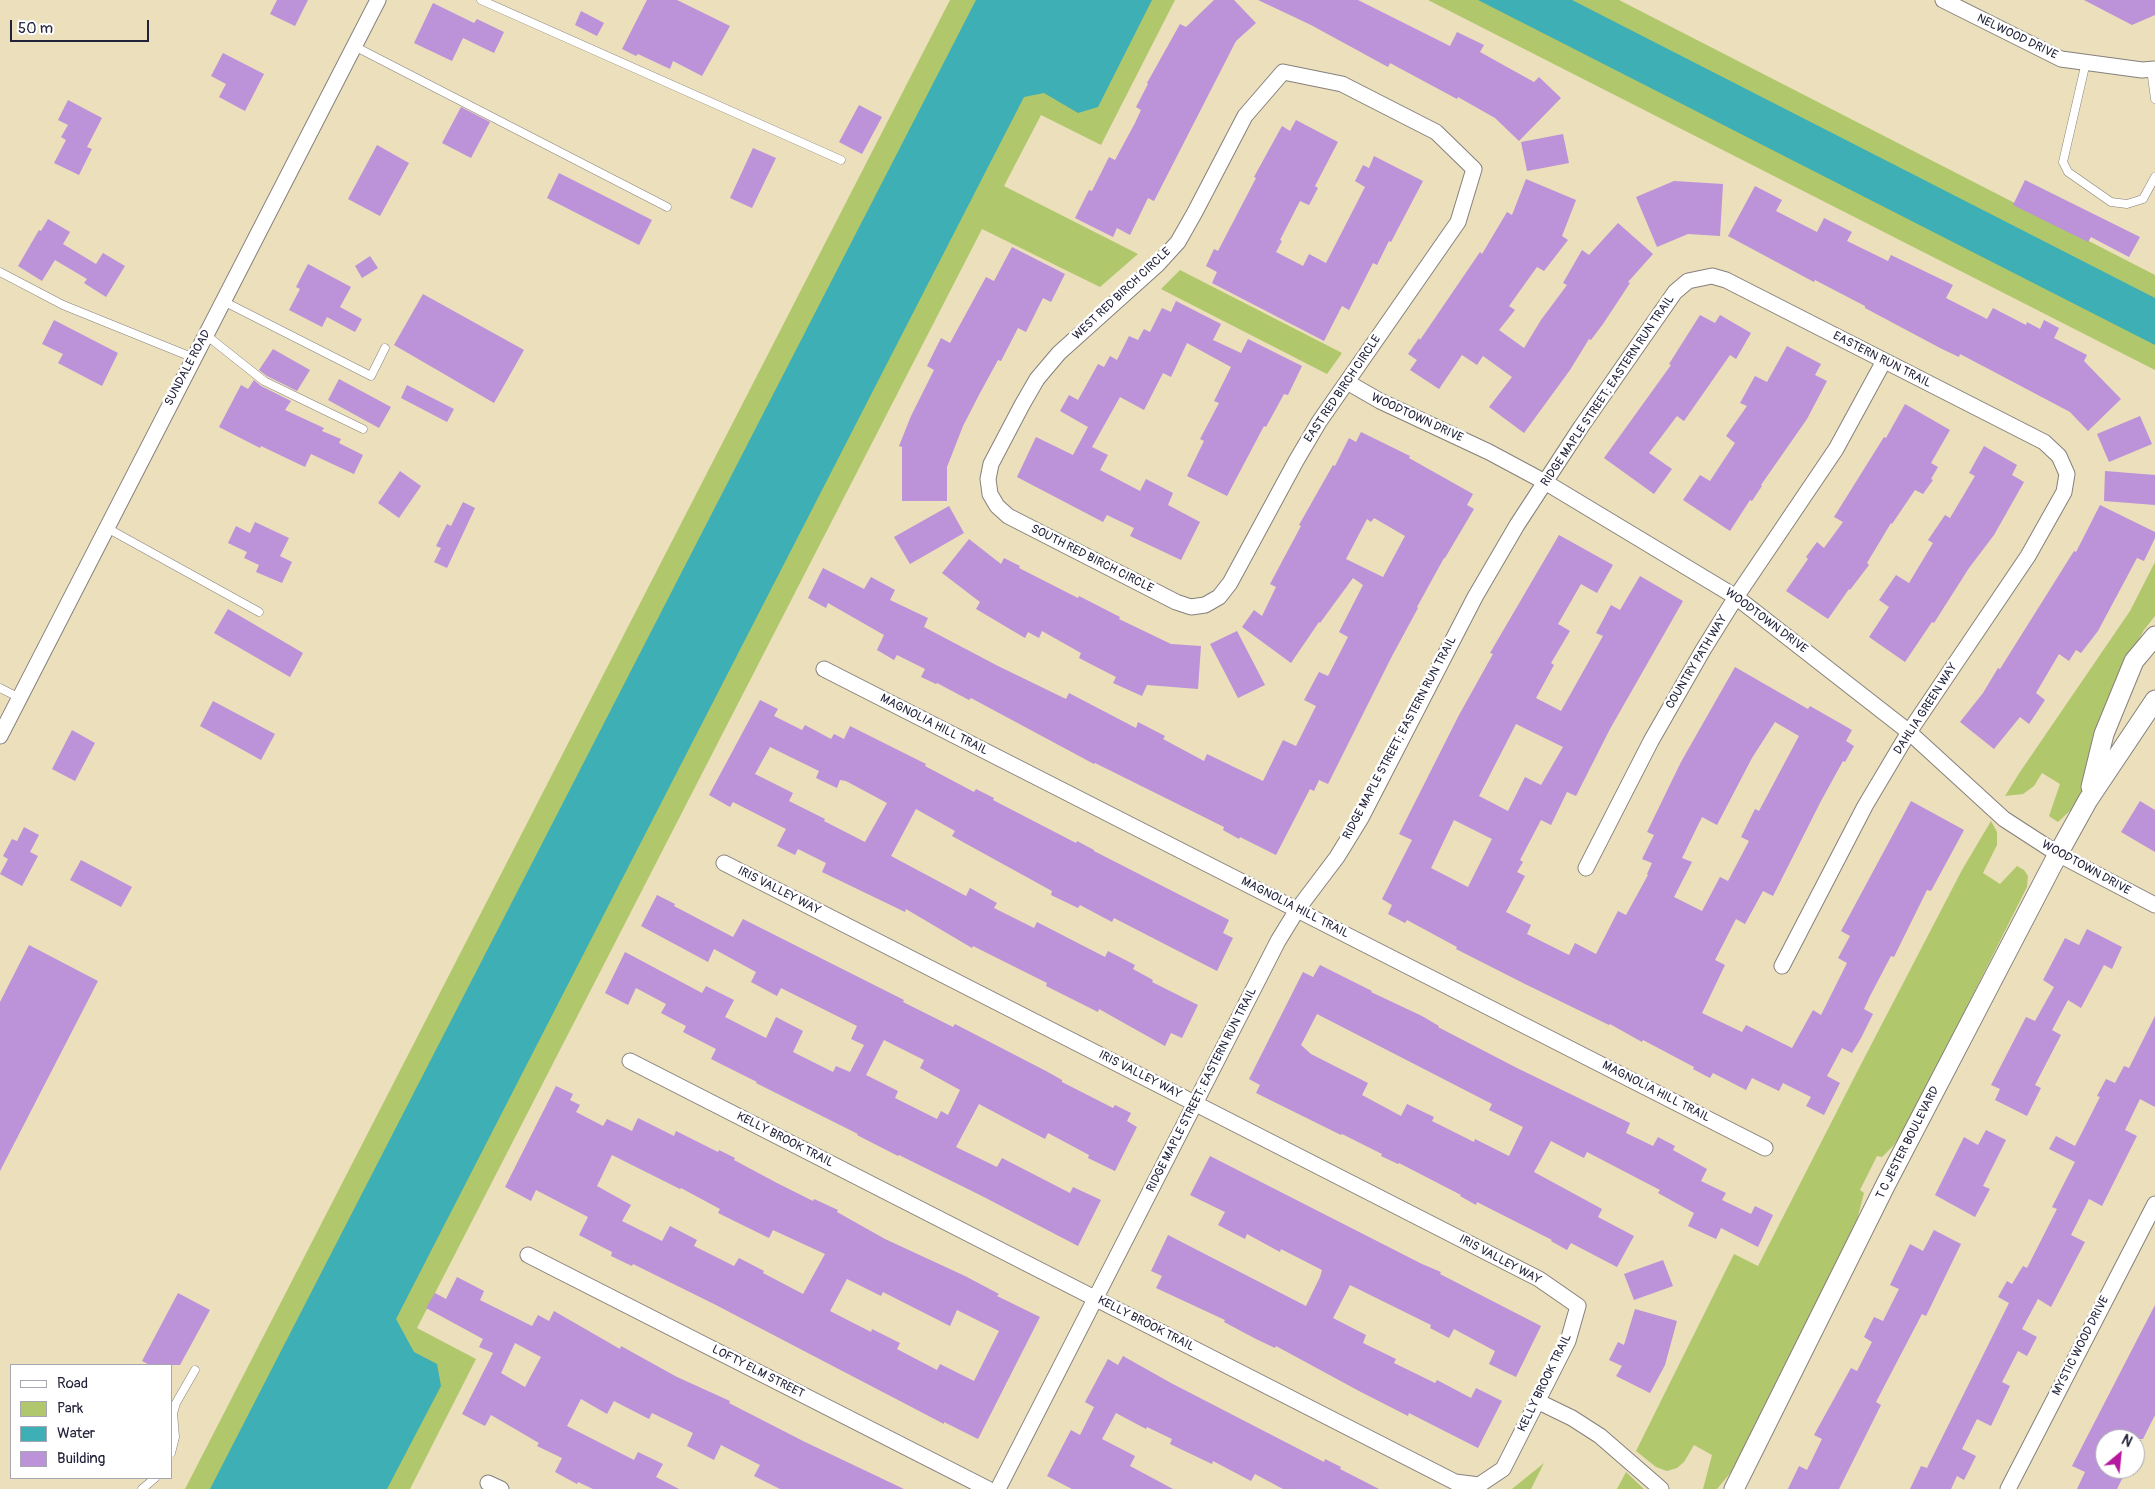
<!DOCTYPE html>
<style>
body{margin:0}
#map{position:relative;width:2155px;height:1489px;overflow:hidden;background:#ebdfbc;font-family:Pangolin,sans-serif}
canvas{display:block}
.legend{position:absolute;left:10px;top:1364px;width:162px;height:115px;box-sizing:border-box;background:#fff;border:1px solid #a7a7b1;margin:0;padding:6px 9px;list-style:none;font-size:15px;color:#22223b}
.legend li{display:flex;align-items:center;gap:10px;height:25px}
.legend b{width:25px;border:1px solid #a7a7b1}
.north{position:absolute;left:2095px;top:1429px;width:50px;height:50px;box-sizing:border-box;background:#fff;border:1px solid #a7a7b1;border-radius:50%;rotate:28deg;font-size:14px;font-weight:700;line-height:20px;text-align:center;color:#22223b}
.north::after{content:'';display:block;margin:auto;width:18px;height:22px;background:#b5179e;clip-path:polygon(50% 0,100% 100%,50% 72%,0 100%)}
.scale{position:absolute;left:10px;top:20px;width:139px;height:22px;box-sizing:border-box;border:2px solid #22223b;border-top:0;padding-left:6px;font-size:15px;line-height:18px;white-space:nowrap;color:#22223b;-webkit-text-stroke:4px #fff;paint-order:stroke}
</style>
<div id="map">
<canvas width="2155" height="1489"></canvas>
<ul class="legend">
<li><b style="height:6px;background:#fff"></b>Road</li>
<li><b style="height:14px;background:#b0c76c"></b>Park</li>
<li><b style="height:14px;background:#3dafb5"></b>Water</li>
<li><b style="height:14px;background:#bc92d8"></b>Building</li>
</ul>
<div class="north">N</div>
<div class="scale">50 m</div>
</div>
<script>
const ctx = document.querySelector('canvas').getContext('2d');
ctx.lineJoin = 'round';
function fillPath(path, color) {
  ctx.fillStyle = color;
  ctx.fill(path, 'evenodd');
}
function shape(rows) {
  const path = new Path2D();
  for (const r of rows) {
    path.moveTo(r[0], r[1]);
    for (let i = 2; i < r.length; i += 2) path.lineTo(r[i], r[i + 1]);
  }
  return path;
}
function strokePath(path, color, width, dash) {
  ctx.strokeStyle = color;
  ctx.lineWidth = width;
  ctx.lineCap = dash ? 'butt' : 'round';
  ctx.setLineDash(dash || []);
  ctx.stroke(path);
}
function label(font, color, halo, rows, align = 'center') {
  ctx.font = font + ' Pangolin,sans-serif';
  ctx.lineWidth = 5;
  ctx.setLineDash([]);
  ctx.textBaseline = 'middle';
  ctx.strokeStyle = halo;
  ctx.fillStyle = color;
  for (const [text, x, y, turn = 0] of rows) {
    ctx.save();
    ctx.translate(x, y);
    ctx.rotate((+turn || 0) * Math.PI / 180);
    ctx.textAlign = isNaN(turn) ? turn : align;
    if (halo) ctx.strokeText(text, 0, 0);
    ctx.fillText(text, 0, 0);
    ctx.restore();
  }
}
const green = shape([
 [950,0,1175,0,1101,145,1041,115,1004,186,1138,254,1100,287,982,229,417,1328,476,1359,410,1489,185,1489],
 [1428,0,1619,0,2155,275,2155,370],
 [1180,270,1342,353,1327,374,1161,289],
 [2155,562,2155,616,2144,630,2127,661,2081,794,2075,806,2058,822,2049,816,2060,784,2042,773,2034,786,2023,794,2005,796,2020,772,2130,611],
 [1991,821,1997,832,1997,845,1983,873,2000,884,2017,866,2024,870,2028,876,2027,887,1906,1128,1893,1146,1882,1157,1877,1156,1860,1190,1864,1193,1855,1228,1732,1471,1717,1489,1703,1489,1712,1455,1694,1445,1684,1462,1677,1468,1667,1471,1656,1467,1636,1451,1734,1254,1758,1266,1857,1072,1962,870],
 [1544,1463,1531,1489,1512,1489],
 [1626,1472,1644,1489,1617,1489]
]);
const water = shape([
 [976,0,1152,0,1098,107,1078,113,1044,93,1024,97,396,1319,414,1352,437,1364,441,1386,387,1489,210,1489],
 [1478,0,1572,0,2155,298,2155,345]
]);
const building = shape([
 [277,0,308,0,295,26,270,14],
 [647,0,677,0,730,26,702,76,673,61,670,69,638,54,636,56,622,49],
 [1214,0,1234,0,1256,23,1236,41,1154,201,1148,198,1130,235,1117,228,1113,237,1075,218,1089,190,1092,191,1109,157,1115,160,1135,123,1141,110,1136,107,1148,84,1147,83,1180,24,1186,27],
 [1258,0,1358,0,1450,46,1457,32,1484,45,1480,52,1534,82,1539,77,1561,98,1519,141,1495,118,1458,97,1457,99,1390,63,1388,67,1311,25],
 [2084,0,2155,0,2155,15,2132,25],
 [433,3,474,23,477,19,504,32,494,53,463,38,452,61,414,43],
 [581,11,604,23,597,36,575,25],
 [223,53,264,74,245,111,219,97,226,84,211,76],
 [68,100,102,118,87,147,92,149,79,175,54,163,66,140,61,137,68,125,58,120],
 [859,105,882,117,862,154,839,142],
 [461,107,490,122,471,158,442,143],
 [1296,120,1338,142,1315,186,1318,188,1309,205,1300,201,1280,240,1282,241,1276,252,1303,266,1309,254,1326,263,1365,187,1355,181,1363,165,1369,168,1374,156,1423,181,1391,242,1389,241,1377,265,1373,263,1349,310,1342,306,1324,341,1212,283,1217,272,1206,266,1214,249,1218,251,1256,178,1254,177,1282,126,1290,131],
 [1563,134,1569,163,1527,171,1521,142],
 [377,145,409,163,380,216,348,199],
 [753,148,776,158,752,208,730,198],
 [559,173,652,220,639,245,547,198],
 [1526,179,1576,200,1562,236,1568,240,1544,271,1537,267,1509,306,1515,310,1499,330,1524,348,1541,320,1567,285,1563,283,1582,250,1589,255,1618,223,1653,254,1628,282,1630,283,1603,324,1591,340,1589,339,1570,370,1524,433,1489,407,1512,377,1483,356,1477,365,1462,355,1439,389,1410,370,1417,360,1408,354,1419,338,1420,340,1480,252,1482,254,1507,212,1512,215],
 [2025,180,2140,237,2129,257,2091,237,2088,242,2013,205],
 [1674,181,1723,184,1720,236,1688,234,1657,247,1636,197],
 [1755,186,1782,200,1776,211,1817,232,1824,218,1852,232,1847,241,1888,261,1891,255,1953,285,1946,298,1987,319,1993,308,2026,325,2027,322,2040,329,2044,320,2059,328,2054,338,2087,355,2084,361,2121,399,2088,431,2070,412,2000,375,1960,354,1959,357,1942,349,1865,308,1865,306,1815,280,1814,282,1728,236],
 [48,219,70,232,63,244,96,264,103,253,125,266,106,297,84,283,87,279,55,260,42,281,18,266,39,230,41,231],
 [1012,247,1065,274,1051,302,1043,298,1026,332,1018,328,1001,361,998,360,980,393,963,426,947,467,947,501,902,501,902,447,899,446,911,416,934,370,927,366,941,338,950,343,986,277,994,281],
 [370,256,378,268,362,278,355,266],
 [308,264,351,287,340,307,362,319,355,332,327,317,322,327,289,310,300,289,296,287],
 [423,294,524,350,494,403,394,345],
 [1176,301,1221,324,1213,340,1241,353,1248,339,1302,366,1288,395,1284,394,1266,427,1264,426,1227,496,1187,476,1204,441,1200,439,1219,403,1214,401,1231,367,1187,343,1171,377,1163,373,1144,410,1120,397,1092,447,1108,455,1100,470,1140,491,1146,479,1173,493,1168,505,1200,522,1181,560,1130,536,1134,528,1107,515,1103,522,1017,477,1036,437,1073,455,1088,427,1060,411,1069,395,1078,400,1098,364,1104,367,1110,356,1117,360,1129,336,1138,340,1144,329,1150,332,1162,308,1171,312],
 [1700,315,1715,323,1720,315,1751,333,1736,359,1730,355,1684,421,1677,416,1649,453,1672,469,1654,494,1604,458,1671,365,1669,364],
 [54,320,118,353,102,386,58,363,63,354,42,344],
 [1787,346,1821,364,1815,375,1827,381,1807,419,1761,485,1762,486,1752,501,1750,500,1730,531,1683,500,1700,475,1710,481,1735,443,1726,436,1747,406,1740,403,1755,376,1767,382],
 [273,349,310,370,297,391,267,376,259,370],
 [339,379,391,407,379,428,328,400],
 [254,380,261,386,291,401,285,410,324,428,322,431,341,439,339,443,363,455,354,474,311,454,305,467,261,446,260,448,219,427,241,385,248,389],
 [407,385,454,409,447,422,401,398],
 [1905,404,1950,430,1931,463,1938,467,1931,479,1933,480,1923,494,1915,490,1892,524,1891,523,1867,563,1869,565,1850,590,1849,589,1828,619,1786,591,1808,559,1806,557,1817,542,1824,548,1843,522,1834,517,1884,437,1886,438],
 [2140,416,2152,444,2109,462,2097,434],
 [1361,432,1410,456,1409,458,1473,494,1467,505,1474,509,1445,558,1444,558,1417,607,1418,608,1391,658,1328,784,1319,780,1314,791,1310,789,1276,855,1240,837,1239,839,1223,830,1224,827,1095,763,1094,764,971,698,969,700,937,683,936,684,921,677,925,669,897,655,894,660,877,650,884,635,828,603,826,608,808,598,823,568,864,589,871,577,895,590,890,600,928,618,924,627,998,666,1066,699,1069,693,1136,728,1138,722,1165,736,1163,739,1204,761,1207,754,1263,781,1283,740,1296,746,1316,706,1304,700,1319,672,1328,676,1348,637,1339,632,1363,585,1353,578,1320,623,1319,622,1291,663,1242,627,1254,610,1262,616,1276,587,1270,584,1301,526,1299,525,1333,465,1335,466,1349,438,1356,442],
 [1374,518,1405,536,1383,577,1346,559,1367,519,1371,522],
 [1984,446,2017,465,2012,475,2024,482,1994,535,1969,568,1934,623,1932,622,1905,662,1869,637,1889,607,1879,600,1896,575,1909,583,1933,543,1928,540,1945,515,1950,518,1975,476,1969,473],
 [400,471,421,486,399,518,378,503],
 [2105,471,2155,475,2155,505,2104,501],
 [463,502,475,508,447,568,434,562,441,548,436,546,447,524,451,526],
 [2100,505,2155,532,2155,538,2144,561,2137,558,2098,631,2081,653,2076,650,2069,661,2059,654,2036,693,2045,700,2029,724,2020,717,1994,749,1960,722,1983,693,1998,668,2000,669,2074,551,2076,552],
 [949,506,964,533,910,564,894,537],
 [255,522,289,538,280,556,292,562,282,583,256,572,259,565,244,558,247,552,228,543,236,526,250,533],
 [1559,535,1613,565,1597,593,1581,584,1558,624,1570,631,1551,663,1554,665,1536,698,1561,711,1603,636,1596,633,1611,605,1620,610,1640,576,1683,601,1610,729,1576,796,1567,792,1551,825,1541,820,1520,860,1523,862,1517,872,1525,876,1506,912,1531,925,1527,934,1569,955,1575,943,1596,954,1618,911,1626,915,1648,875,1647,874,1652,863,1642,859,1654,835,1647,832,1681,762,1735,667,1808,709,1810,706,1852,730,1846,741,1854,746,1845,762,1843,761,1821,801,1773,896,1763,891,1745,924,1736,919,1715,960,1725,965,1702,1013,1742,1032,1746,1025,1792,1048,1813,1010,1821,1015,1847,963,1838,958,1850,936,1841,931,1911,801,1964,830,1931,891,1927,890,1894,957,1891,956,1870,996,1864,1009,1873,1014,1861,1038,1852,1053,1842,1048,1827,1076,1840,1083,1824,1115,1806,1106,1811,1097,1783,1083,1779,1091,1752,1078,1746,1090,1713,1073,1710,1078,1693,1069,1694,1067,1643,1040,1642,1042,1610,1024,1609,1025,1525,984,1456,949,1457,947,1407,920,1405,923,1388,914,1392,905,1382,899,1412,840,1399,834,1459,715,1493,654,1490,653],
 [1775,722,1799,736,1759,811,1755,809,1741,837,1749,841,1728,881,1720,877,1702,911,1674,897,1692,862,1682,858,1702,817,1717,825,1752,758],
 [1516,724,1563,747,1541,785,1525,777,1508,811,1479,796],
 [1454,820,1492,839,1468,887,1431,868],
 [969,539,1001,564,1004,558,1020,566,1019,568,1078,598,1079,596,1120,617,1119,619,1171,644,1201,646,1198,689,1147,685,1142,696,1113,683,1116,677,1079,658,1081,653,1042,631,1039,638,1028,632,1025,638,976,609,980,602,942,573],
 [228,609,303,653,290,677,214,633],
 [1237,631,1265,685,1238,698,1210,644],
 [760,700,778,709,774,716,802,730,805,725,831,739,834,734,844,739,850,726,926,764,925,766,974,792,976,789,994,798,993,800,1076,843,1077,841,1094,850,1094,851,1229,920,1223,933,1233,938,1217,971,1114,918,1112,922,1080,905,1078,908,1051,895,1052,891,952,836,955,831,916,809,891,856,966,896,970,888,997,903,994,908,1034,928,1037,922,1105,957,1108,951,1135,965,1133,969,1153,980,1152,982,1198,1005,1182,1038,1171,1033,1165,1046,1099,1009,1098,1012,1046,986,1047,983,973,946,972,948,906,909,905,912,822,872,826,863,798,849,795,855,777,846,786,829,733,802,730,807,709,795],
 [770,747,819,771,816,778,837,788,840,780,846,781,887,803,865,842,824,821,825,819,789,801,793,793,755,774],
 [213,701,275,734,261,760,200,726],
 [72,730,95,743,75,781,52,769],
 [2140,801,2155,810,2155,852,2121,832],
 [24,827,39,835,30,852,38,856,22,886,0,874,8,859,3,856,12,839,17,841],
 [81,860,132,887,121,907,70,880],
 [657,895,675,904,674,906,733,937,743,919,904,1000,903,1002,953,1027,955,1024,1046,1071,1062,1080,1062,1082,1113,1108,1115,1105,1131,1113,1127,1121,1137,1127,1115,1171,1088,1158,1089,1155,1048,1133,1045,1139,979,1104,956,1147,997,1167,1002,1158,1070,1193,1073,1187,1101,1200,1078,1246,982,1196,899,1155,898,1156,857,1135,858,1134,756,1083,757,1082,711,1059,716,1049,683,1032,686,1026,661,1013,666,1004,636,988,628,1005,605,993,625,952,702,993,706,986,734,1000,725,1017,766,1038,776,1017,803,1031,793,1052,833,1072,836,1066,850,1072,864,1045,851,1039,857,1026,781,988,777,996,751,982,756,972,714,949,708,962,641,926],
 [884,1040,924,1060,920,1068,960,1090,948,1115,941,1111,937,1119,895,1098,898,1091,866,1075],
 [2087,929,2122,947,2112,969,2104,965,2081,1008,2068,1000,2052,1030,2061,1035,2035,1085,2041,1088,2027,1116,1995,1100,2000,1089,1991,1085,2026,1017,2035,1021,2054,987,2043,980,2065,938,2079,945],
 [29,945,98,981,0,1171,0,1002],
 [1320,965,1372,991,1371,992,1422,1016,1439,1026,1438,1027,1517,1068,1630,1123,1626,1133,1653,1146,1658,1137,1675,1146,1673,1150,1707,1169,1701,1181,1726,1193,1722,1200,1751,1214,1755,1206,1773,1215,1758,1247,1721,1228,1716,1239,1688,1226,1694,1213,1658,1193,1660,1190,1587,1152,1584,1158,1551,1141,1534,1172,1602,1209,1598,1217,1634,1236,1617,1267,1571,1243,1567,1250,1551,1241,1552,1240,1477,1202,1476,1205,1460,1196,1461,1195,1399,1163,1398,1164,1381,1156,1382,1154,1342,1134,1341,1135,1256,1093,1260,1085,1249,1079,1303,972,1313,977],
 [1317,1014,1492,1104,1489,1110,1523,1127,1509,1156,1475,1139,1474,1142,1432,1121,1434,1117,1407,1104,1401,1116,1362,1095,1368,1083,1311,1054,1301,1045],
 [2155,1016,2155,1107,2140,1099,2125,1130,2137,1136,2102,1206,2089,1199,2071,1235,2085,1242,2051,1307,2038,1299,2022,1329,2037,1337,2027,1356,2018,1351,2002,1382,2010,1386,1991,1426,1977,1419,1962,1449,1976,1456,1964,1480,1957,1476,1951,1489,1910,1489,1921,1466,1927,1468,2009,1303,1998,1297,2007,1281,2012,1284,2023,1266,2027,1268,2057,1209,2052,1207,2075,1162,2049,1149,2056,1136,2075,1146,2100,1097,2097,1096,2106,1079,2115,1083,2124,1066,2129,1068],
 [556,1086,573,1094,570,1100,580,1105,576,1112,603,1126,607,1119,632,1131,638,1118,674,1136,676,1131,718,1152,719,1150,735,1158,734,1160,777,1183,813,1201,814,1199,838,1210,837,1212,885,1239,965,1276,999,1294,997,1296,1040,1317,978,1439,944,1422,944,1424,714,1304,633,1264,632,1266,611,1256,612,1252,579,1235,588,1217,536,1190,531,1201,505,1187],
 [612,1155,680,1189,681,1188,720,1209,718,1213,769,1238,773,1230,825,1254,803,1294,763,1273,764,1271,739,1258,734,1266,694,1246,697,1240,670,1226,662,1241,622,1221,631,1205,597,1186],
 [847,1279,881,1296,883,1292,950,1326,957,1310,999,1331,974,1381,940,1364,937,1370,897,1349,900,1343,872,1329,871,1332,830,1311],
 [1986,1130,2006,1140,1983,1186,1990,1189,1975,1217,1935,1195,1964,1137,1978,1145],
 [1210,1156,1422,1264,1441,1272,1440,1274,1541,1326,1516,1377,1489,1364,1495,1351,1454,1329,1449,1338,1430,1328,1431,1325,1350,1285,1333,1318,1366,1335,1363,1343,1396,1359,1394,1363,1435,1383,1437,1380,1471,1398,1476,1388,1502,1401,1478,1448,1409,1413,1408,1416,1359,1391,1276,1346,1275,1348,1256,1339,1224,1322,1225,1320,1156,1288,1162,1276,1151,1271,1168,1235,1306,1306,1320,1277,1322,1270,1281,1249,1280,1252,1247,1234,1245,1239,1218,1225,1225,1212,1190,1195],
 [1934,1230,1961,1244,1926,1316,1922,1314,1876,1402,1881,1405,1839,1489,1788,1489,1799,1466,1807,1470,1822,1439,1814,1435,1851,1368,1857,1371,1872,1342,1864,1337,1874,1317,1883,1321,1899,1289,1890,1285,1910,1244,1923,1251],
 [1663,1260,1673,1286,1634,1300,1624,1274],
 [457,1277,484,1291,480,1300,532,1326,538,1315,549,1321,554,1311,620,1349,621,1346,677,1377,730,1401,729,1403,805,1442,904,1489,780,1489,754,1476,760,1465,721,1445,714,1460,687,1446,693,1433,652,1413,649,1419,614,1401,607,1414,581,1399,567,1426,634,1460,638,1452,663,1464,656,1477,679,1489,593,1489,578,1482,577,1484,555,1472,562,1458,537,1446,539,1443,491,1415,485,1426,462,1414,493,1353,479,1347,483,1339,426,1308,435,1293,446,1299],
 [515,1343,541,1357,525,1387,501,1373],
 [178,1293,210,1310,180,1365,150,1365,142,1361],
 [2155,1305,2155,1415,2143,1439,2105,1439,2105,1469,2127,1469,2117,1489,2077,1489,2085,1472,2072,1466],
 [1635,1309,1677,1321,1665,1365,1650,1393,1616,1376,1622,1366,1609,1360,1618,1342,1624,1345],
 [1123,1356,1171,1383,1324,1462,1325,1459,1341,1467,1340,1469,1379,1489,1283,1489,1255,1474,1251,1481,1213,1461,1212,1464,1170,1444,1172,1439,1147,1427,1146,1429,1116,1413,1102,1439,1135,1456,1130,1466,1173,1489,1072,1489,1047,1476,1071,1430,1080,1435,1094,1407,1085,1402,1108,1359,1118,1365]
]);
const service = shape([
 [481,0,841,160],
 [354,46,667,207],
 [2086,62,2063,162,2068,172,2111,202,2127,204,2143,199,2155,177],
 [2151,69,2155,99],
 [0,272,63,305,194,358],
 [223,301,371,376,385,348],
 [206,335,264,381,363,429],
 [107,528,259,612],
 [0,688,20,698],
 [171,1453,175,1437,173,1413,176,1403,195,1370],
 [142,1489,155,1478]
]);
const minor = shape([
 [1943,0,2061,59,2142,70,2155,69],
 [1283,72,1342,84,1436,132,1474,169,1458,222,1319,422,1296,461,1230,583,1219,597,1205,605,1191,607,1176,602,1008,516,997,506,990,494,988,479,991,464,1022,405,1037,379,1059,353,1157,265,1178,242,1195,212,1245,116,1283,72],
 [1347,382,1380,401,1489,452,1545,482,1736,597,1909,732,2004,819,2058,854,2155,905],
 [824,669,1765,1148],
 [0,736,378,0],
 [1586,868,1651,741,1703,650,1736,597,1836,449,1884,361],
 [630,1061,1455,1482,1479,1485,1503,1469,1568,1341,1578,1306,1539,1279,724,863],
 [528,1255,988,1489],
 [1537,1401,1572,1418,1600,1436,1661,1489],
 [488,1483,501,1489],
 [998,1489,1278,941,1297,910,1337,857,1361,818,1475,597,1517,525,1581,427,1675,292,1688,281,1712,276,1726,280,2044,442,2059,456,2067,474,2064,492,2028,556,1909,732,1865,806,1782,966],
 [2008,1489,2155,1204]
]);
const tertiary = shape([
 [2091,787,2104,734,2134,661,2155,636],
 [1734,1489,1886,1184,2058,854,2088,800,2155,700]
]);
const streetNames = [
 ["NELWOOD DRIVE",2017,37,26],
 ["WEST RED BIRCH CIRCLE",1122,294,-43],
 ["EASTERN RUN TRAIL",1882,360,27],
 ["SUNDALE ROAD",188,368,-62],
 ["EAST RED BIRCH CIRCLE",1343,389,-56],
 ["RIDGE MAPLE STREET; EASTERN RUN TRAIL",1608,391,-56],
 ["WOODTOWN DRIVE",1417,418,25],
 ["SOUTH RED BIRCH CIRCLE",1092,559,27],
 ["WOODTOWN DRIVE",1766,621,37],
 ["COUNTRY PATH WAY",1697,662,-59],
 ["DAHLIA GREEN WAY",1926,709,-57],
 ["MAGNOLIA HILL TRAIL",934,725,27],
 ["RIDGE MAPLE STREET; EASTERN RUN TRAIL",1400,738,-62],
 ["WOODTOWN DRIVE",2086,868,29],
 ["IRIS VALLEY WAY",779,891,27],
 ["MAGNOLIA HILL TRAIL",1295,908,27],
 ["IRIS VALLEY WAY",1140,1075,27],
 ["RIDGE MAPLE STREET; EASTERN RUN TRAIL",1202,1090,-63],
 ["MAGNOLIA HILL TRAIL",1656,1092,27],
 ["KELLY BROOK TRAIL",785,1140,27],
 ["T C JESTER BOULEVARD",1908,1143,-63],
 ["IRIS VALLEY WAY",1500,1260,28],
 ["KELLY BROOK TRAIL",1146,1324,27],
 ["MYSTIC WOOD DRIVE",2081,1346,-63],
 ["LOFTY ELM STREET",758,1372,27],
 ["KELLY BROOK TRAIL",1545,1383,-64]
];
fillPath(green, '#b0c76c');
fillPath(water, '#3dafb5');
fillPath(building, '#bc92d8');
strokePath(service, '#86807c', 9);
strokePath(minor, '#86807c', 17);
strokePath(tertiary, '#86807c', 21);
strokePath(service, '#fff', 8);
strokePath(minor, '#fff', 15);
strokePath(tertiary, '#fff', 19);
label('12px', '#22223b', '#fff', streetNames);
</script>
